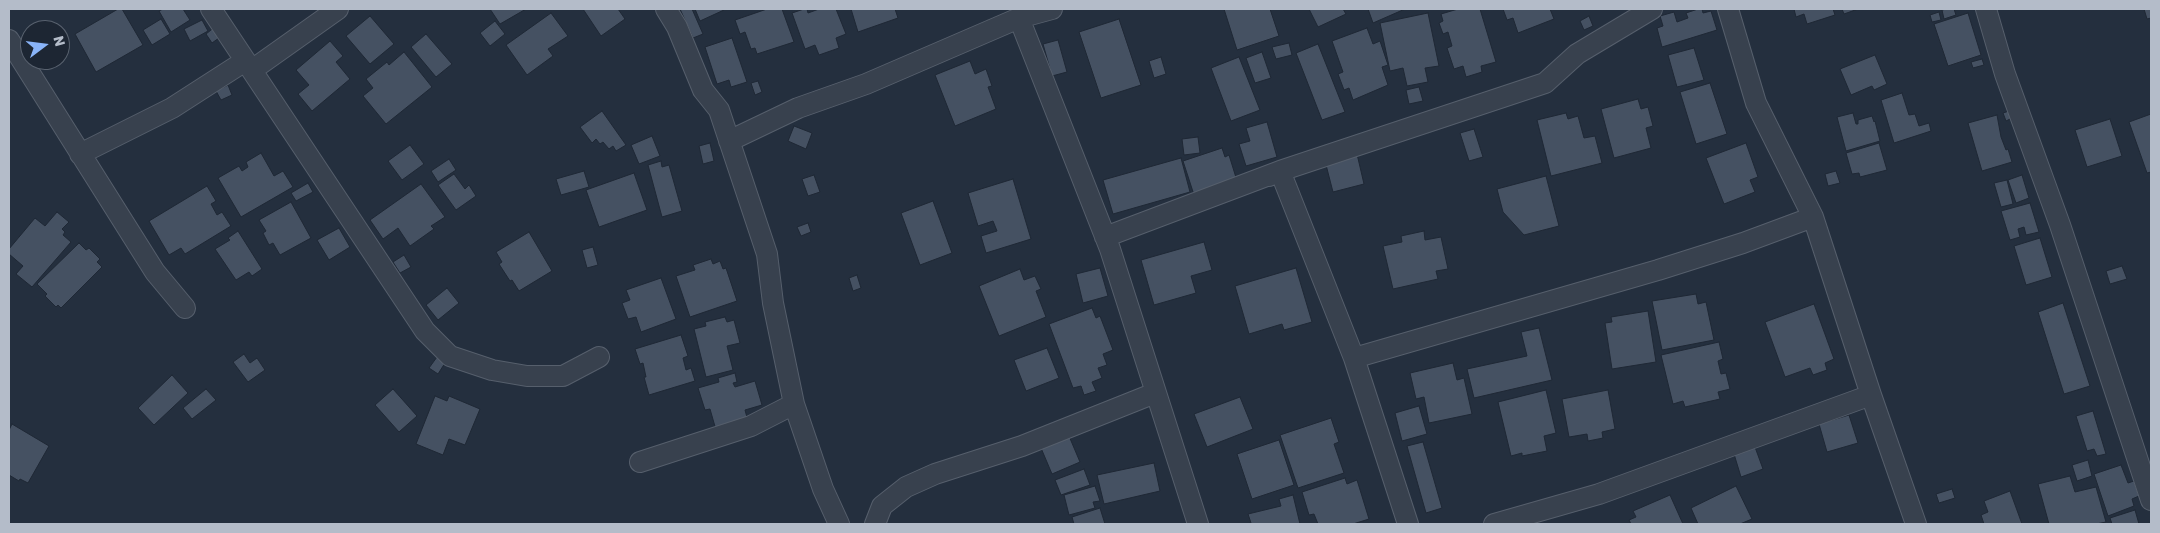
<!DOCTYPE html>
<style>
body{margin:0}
#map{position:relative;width:2160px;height:533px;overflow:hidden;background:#242f3e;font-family:Rubik,sans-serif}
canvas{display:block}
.frame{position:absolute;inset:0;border:10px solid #b4bcc9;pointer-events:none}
.north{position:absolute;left:20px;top:20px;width:50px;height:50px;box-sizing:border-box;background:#1d2633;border:1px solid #59626f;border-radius:50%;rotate:75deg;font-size:14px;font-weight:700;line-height:20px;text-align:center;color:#b4bcc9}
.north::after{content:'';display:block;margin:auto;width:18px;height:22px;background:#8ab4f8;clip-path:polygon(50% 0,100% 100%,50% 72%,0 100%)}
</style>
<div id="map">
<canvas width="2160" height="533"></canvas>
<div class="frame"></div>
<div class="north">N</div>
</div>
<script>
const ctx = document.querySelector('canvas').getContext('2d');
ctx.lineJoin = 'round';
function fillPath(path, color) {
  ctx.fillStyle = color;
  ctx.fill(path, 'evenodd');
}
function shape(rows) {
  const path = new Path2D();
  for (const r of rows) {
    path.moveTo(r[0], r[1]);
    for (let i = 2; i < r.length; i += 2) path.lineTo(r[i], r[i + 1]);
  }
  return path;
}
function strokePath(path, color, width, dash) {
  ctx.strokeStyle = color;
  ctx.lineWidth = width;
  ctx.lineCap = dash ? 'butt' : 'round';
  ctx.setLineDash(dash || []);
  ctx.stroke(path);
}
const building = shape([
 [118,9,122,9,143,45,96,72,75,34,118,9],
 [163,9,183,9,190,20,171,32,159,11,163,9],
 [490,9,526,9,500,24,490,9],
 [583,9,618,9,625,19,601,36,583,9],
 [680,9,692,9,703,34,693,38,680,9],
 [695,9,723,9,724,10,700,21,695,9],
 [767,9,782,9,794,42,757,54,755,48,751,49,745,32,740,34,735,20,767,9],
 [804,9,807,9,808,13,819,9,836,9,846,34,836,38,839,48,819,55,815,45,805,49,792,13,804,9],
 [851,9,895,9,898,18,858,32,851,9],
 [1224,9,1270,9,1279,36,1237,50,1224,9],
 [1309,9,1343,9,1346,14,1318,27,1309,9],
 [1368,9,1405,9,1373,23,1368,9],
 [1458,9,1480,9,1496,62,1481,66,1482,72,1466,77,1463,66,1454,69,1447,48,1452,46,1448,32,1443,34,1439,23,1443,21,1441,14,1458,9],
 [1503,9,1550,9,1554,19,1518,33,1513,18,1507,20,1503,9],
 [1698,9,1702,9,1703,13,1711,11,1717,30,1662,47,1657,28,1663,26,1660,16,1674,12,1677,22,1688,18,1686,13,1698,9],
 [1794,9,1833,9,1835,15,1807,24,1804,14,1796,17,1794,9],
 [1842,9,1858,9,1844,14,1842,9],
 [1947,9,1954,9,1956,15,1944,19,1942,10,1947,9],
 [2144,9,2151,9,2151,18,2147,19,2144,9],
 [1939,12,1941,20,1932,22,1930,15,1939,12],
 [551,13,568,36,548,49,553,56,527,75,506,45,551,13],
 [1428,13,1439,66,1425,68,1428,82,1407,86,1403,68,1390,71,1380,23,1428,13],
 [1968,13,1981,55,1948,66,1934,24,1968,13],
 [370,16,394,44,370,64,346,36,370,16],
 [1589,16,1593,26,1584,30,1580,21,1589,16],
 [161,19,170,34,152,45,143,30,161,19],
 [1119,19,1141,85,1101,98,1079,32,1119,19],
 [202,20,208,31,190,41,184,29,202,20],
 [495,21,505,34,490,46,480,33,495,21],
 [216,26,223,35,212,43,206,34,216,26],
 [1367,28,1373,44,1380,41,1388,65,1382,67,1388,85,1353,100,1349,88,1344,90,1338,74,1343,72,1332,41,1367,28],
 [426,34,452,64,436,77,411,47,426,34],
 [732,38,747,82,731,87,729,80,717,84,705,47,732,38],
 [1058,40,1067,72,1052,76,1043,44,1058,40],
 [330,41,343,56,336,62,350,79,312,111,298,94,309,85,296,70,330,41],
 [1289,43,1292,55,1276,59,1272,47,1289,43],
 [1318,44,1345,112,1322,120,1296,53,1318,44],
 [1694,48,1704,80,1677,87,1668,55,1694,48],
 [404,52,432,87,386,124,363,96,373,88,366,79,387,62,389,65,404,52],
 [1262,52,1271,78,1255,83,1246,58,1262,52],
 [1875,55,1887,84,1874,90,1872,86,1851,95,1840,69,1875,55],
 [1161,57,1166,74,1154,78,1149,61,1161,57],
 [1239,57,1260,110,1231,121,1211,68,1239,57],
 [1982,59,1984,65,1973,68,1971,62,1982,59],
 [970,61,975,74,986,69,992,86,988,87,996,109,955,126,935,75,970,61],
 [758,81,762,92,755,95,751,83,758,81],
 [1710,83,1727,134,1696,144,1680,92,1710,83],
 [228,85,232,95,221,100,216,91,228,85],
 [1419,87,1423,101,1409,104,1406,90,1419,87],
 [1902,93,1909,115,1915,114,1919,126,1929,123,1931,131,1894,143,1881,100,1902,93],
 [1638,99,1641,109,1648,107,1653,126,1646,128,1651,148,1614,158,1601,109,1638,99],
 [602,111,626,145,616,151,613,146,609,149,603,142,600,144,596,139,592,143,580,127,602,111],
 [2009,111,2012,118,2006,121,2003,113,2009,111],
 [1566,113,1568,119,1578,116,1584,138,1595,136,1602,163,1551,176,1537,120,1566,113],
 [1853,113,1856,124,1858,124,1858,120,1872,116,1874,122,1875,121,1880,141,1846,151,1837,117,1853,113],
 [2151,114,2151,172,2147,173,2129,122,2151,114],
 [1997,115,2001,137,2006,150,2008,149,2012,162,1982,171,1968,123,1997,115],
 [2110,119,2122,156,2087,167,2075,130,2110,119],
 [1267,122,1277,157,1246,166,1239,144,1250,141,1246,128,1267,122],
 [794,126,812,133,806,149,788,141,794,126],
 [1474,129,1483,157,1469,161,1460,133,1474,129],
 [652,136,660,156,639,164,631,145,652,136],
 [1198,137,1200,153,1184,155,1182,139,1198,137],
 [710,143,714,161,703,164,699,146,710,143],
 [1746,143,1758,177,1750,180,1755,192,1724,204,1706,158,1746,143],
 [1879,143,1887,170,1860,177,1859,173,1852,174,1846,153,1879,143],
 [410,145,424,164,402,180,388,161,410,145],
 [1222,148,1225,157,1229,155,1238,184,1195,198,1183,161,1222,148],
 [261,153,274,176,283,171,293,187,241,217,218,178,239,166,242,171,248,167,246,162,261,153],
 [1357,154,1364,184,1333,192,1325,161,1357,154],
 [1181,158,1190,192,1113,214,1103,180,1181,158],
 [449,159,456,170,438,182,431,171,449,159],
 [661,161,662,167,669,165,682,211,662,217,648,165,661,161],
 [584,171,589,187,561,195,556,179,584,171],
 [1836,171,1840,183,1828,186,1825,174,1836,171],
 [634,173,647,210,599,227,586,190,634,173],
 [454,174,465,189,469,185,476,196,456,210,438,185,454,174],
 [814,175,820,192,808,196,802,179,814,175],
 [2022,175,2029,198,2016,203,2008,180,2022,175],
 [1546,176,1559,226,1524,235,1503,212,1497,189,1546,176],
 [1013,179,1031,239,986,253,981,236,997,231,993,221,978,226,968,193,1013,179],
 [2007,180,2013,204,2001,207,1994,183,2007,180],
 [308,183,313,192,296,201,291,193,308,183],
 [421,184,445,217,431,226,434,229,410,246,398,228,383,239,370,220,421,184],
 [207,186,216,201,211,204,217,215,222,212,231,226,185,254,181,248,169,255,149,221,207,186],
 [933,201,952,253,920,265,901,213,933,201],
 [291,202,311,238,280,255,273,243,269,245,263,233,266,231,259,220,291,202],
 [2030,203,2039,232,2026,235,2024,227,2018,229,2020,237,2010,240,2001,211,2030,203],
 [57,212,69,222,62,229,65,232,63,235,71,242,32,287,16,274,23,266,9,254,9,249,35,218,45,226,57,212],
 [808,223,811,232,801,236,797,227,808,223],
 [339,228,350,247,329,260,317,240,339,228],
 [238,231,262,269,252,276,249,272,236,280,215,249,230,240,228,238,238,231],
 [1424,231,1425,240,1441,237,1448,269,1436,271,1438,279,1393,289,1383,246,1402,242,1401,236,1424,231],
 [529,232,552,271,519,291,512,280,510,281,499,264,502,262,496,252,529,232],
 [2040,238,2052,277,2026,285,2014,246,2040,238],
 [1204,242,1212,270,1191,276,1196,293,1154,305,1141,260,1204,242],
 [79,243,86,250,89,248,100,259,97,262,102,267,61,308,58,305,56,307,45,296,47,294,37,284,79,243],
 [593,247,598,265,587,268,582,250,593,247],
 [404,255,411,267,400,273,393,262,404,255],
 [711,259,713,264,720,261,723,269,726,268,737,301,690,317,676,276,695,270,693,265,711,259],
 [2122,266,2127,279,2110,284,2106,271,2122,266],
 [1100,268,1108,296,1083,303,1076,274,1100,268],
 [1296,268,1312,322,1284,330,1282,324,1249,334,1235,286,1296,268],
 [1020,269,1024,280,1035,276,1041,289,1036,291,1046,317,999,336,979,286,1020,269],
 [857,275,861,288,853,291,849,278,857,275],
 [661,278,676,319,641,332,636,317,628,319,622,303,630,300,626,290,661,278],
 [447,288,459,303,438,320,426,305,447,288],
 [1696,294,1698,304,1706,302,1714,340,1662,350,1652,301,1696,294],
 [2063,303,2090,386,2064,394,2038,312,2063,303],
 [1814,304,1834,359,1825,363,1827,370,1813,375,1810,368,1785,377,1765,322,1814,304],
 [1092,308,1096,318,1100,316,1113,350,1103,354,1107,365,1098,368,1102,378,1092,382,1096,391,1084,395,1081,386,1073,388,1049,324,1092,308],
 [1648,311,1656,362,1612,369,1605,323,1612,322,1611,317,1648,311],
 [725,317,727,322,734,320,740,343,727,346,733,370,706,377,694,329,706,326,705,322,725,317],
 [1539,328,1552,380,1474,398,1467,369,1527,356,1521,332,1539,328],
 [681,335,688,356,683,358,686,370,691,368,695,381,649,395,644,377,646,377,643,363,640,364,635,349,681,335],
 [1719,342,1723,359,1718,361,1721,374,1726,373,1730,389,1718,392,1720,399,1685,407,1683,401,1673,404,1661,355,1719,342],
 [1047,348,1059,378,1026,391,1014,360,1047,348],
 [244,354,250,363,257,358,265,370,248,382,233,362,244,354],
 [437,357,445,363,438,374,429,368,437,357],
 [1453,363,1457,380,1464,378,1472,414,1429,423,1424,397,1416,399,1410,373,1453,363],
 [735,373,737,382,733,383,735,387,755,381,762,405,745,410,748,421,716,430,710,409,705,410,698,388,719,382,718,378,735,373],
 [172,375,188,393,154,425,138,408,172,375],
 [206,389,216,400,192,419,183,408,206,389],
 [393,389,417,416,399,432,375,405,393,389],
 [1546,390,1556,433,1544,436,1547,451,1522,456,1522,453,1511,456,1498,402,1546,390],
 [1608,390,1615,429,1602,432,1603,438,1588,441,1587,434,1569,437,1562,399,1608,390],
 [435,396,447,401,449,396,480,409,465,445,449,439,443,455,416,444,435,396],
 [1240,397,1253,429,1207,447,1194,414,1240,397],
 [1419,406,1427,434,1402,441,1395,413,1419,406],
 [2093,411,2106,454,2097,456,2094,449,2087,451,2076,416,2093,411],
 [1849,415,1858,443,1827,452,1819,424,1849,415],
 [1331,418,1339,442,1334,444,1344,473,1298,488,1280,435,1331,418],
 [12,424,49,446,28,483,20,479,19,481,9,475,9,430,12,424],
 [1069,436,1080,462,1052,474,1041,448,1069,436],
 [1279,440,1294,485,1252,499,1237,454,1279,440],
 [1423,442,1442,508,1426,513,1407,446,1423,442],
 [1755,447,1763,469,1741,477,1734,454,1755,447],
 [2088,460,2092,476,2077,481,2072,465,2088,460],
 [1154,463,1160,491,1104,504,1097,475,1154,463],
 [2121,465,2128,483,2134,481,2139,496,2132,499,2134,506,2108,516,2094,474,2121,465],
 [1084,469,1090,485,1061,495,1055,480,1084,469],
 [2070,476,2075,492,2096,487,2106,522,2096,524,2049,524,2038,484,2070,476],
 [1345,478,1347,484,1357,480,1369,519,1353,524,1318,524,1314,514,1309,515,1302,492,1345,478],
 [1095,486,1100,501,1093,502,1095,508,1069,515,1064,495,1095,486],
 [1736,486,1752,519,1740,524,1698,524,1691,508,1736,486],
 [1952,489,1955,498,1939,503,1936,494,1952,489],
 [2010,491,2022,524,1984,524,1981,515,1988,512,1984,501,2010,491],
 [1293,495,1300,524,1247,524,1251,523,1248,514,1281,506,1279,499,1293,495],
 [1670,495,1683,524,1631,524,1629,520,1636,517,1633,511,1670,495],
 [1100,508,1105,524,1074,524,1072,517,1100,508],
 [2135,510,2139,524,2112,524,2110,518,2135,510]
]);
const minor = shape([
 [211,9,425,331,450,356,492,370,527,376,563,376,599,357],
 [666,9,677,27,703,90,719,110,767,254,773,303,794,404,823,489,839,524],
 [1728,9,1756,103,1813,217,1871,395,1916,524],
 [1986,9,2005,74,2060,225,2151,500],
 [1019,18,1110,249,1198,524],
 [9,40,155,272,185,308],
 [252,70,338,9],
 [729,141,798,108,866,84,1019,18,1052,9],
 [80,154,172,108,245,61],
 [1269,176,1280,171,1354,358,1408,524],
 [1105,237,1280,171,1545,83,1577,54,1652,9],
 [1354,358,1658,270,1743,243,1813,217],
 [640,462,751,426,794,404],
 [875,524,882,506,906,487,935,474,1022,446,1155,393],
 [1494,524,1599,494,1871,395]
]);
fillPath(building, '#455162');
strokePath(building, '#1f2835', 1);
strokePath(minor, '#565f6c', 22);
strokePath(minor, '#38414e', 20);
</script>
